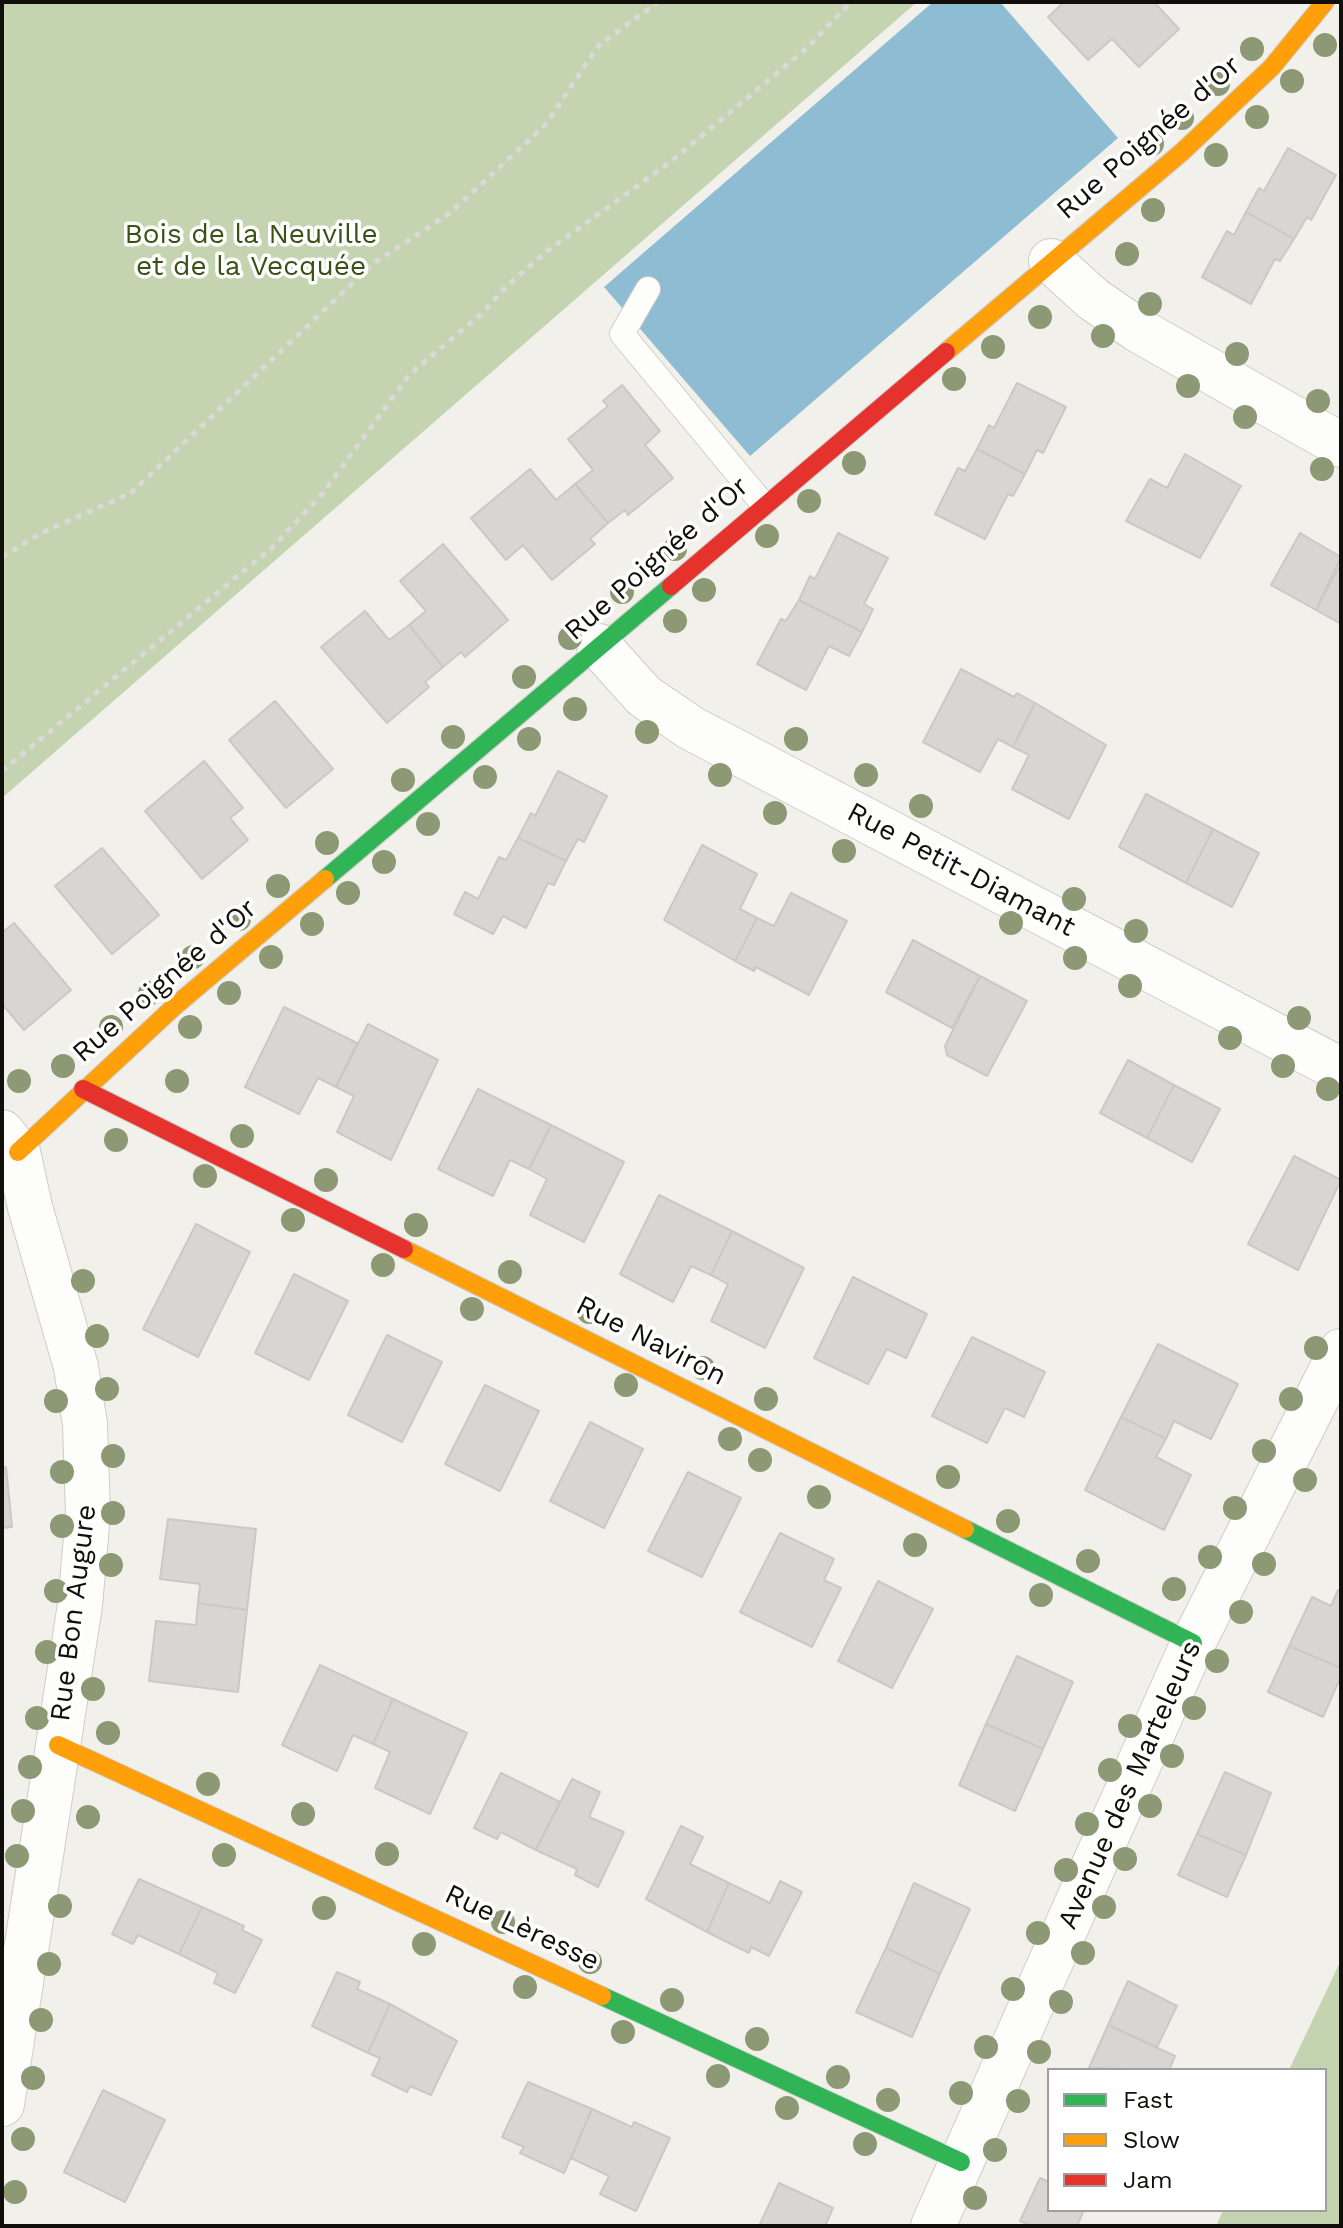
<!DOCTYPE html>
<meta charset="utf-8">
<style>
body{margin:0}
#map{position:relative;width:1343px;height:2228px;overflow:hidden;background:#f2f0ea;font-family:"Work Sans",sans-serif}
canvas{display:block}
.frame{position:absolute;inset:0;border:4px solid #100f0b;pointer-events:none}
.legend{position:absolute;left:1047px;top:2068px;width:280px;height:144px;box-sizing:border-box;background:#fff;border:2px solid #9f9f9d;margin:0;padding:10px 14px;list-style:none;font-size:24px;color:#100f0b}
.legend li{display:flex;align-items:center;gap:16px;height:40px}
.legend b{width:40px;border:2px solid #9f9f9d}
</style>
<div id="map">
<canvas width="1343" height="2228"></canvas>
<div class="frame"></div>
<ul class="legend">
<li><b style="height:10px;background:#30b455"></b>Fast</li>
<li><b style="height:10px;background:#ff9f0a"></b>Slow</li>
<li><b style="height:10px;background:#e5322d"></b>Jam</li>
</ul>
</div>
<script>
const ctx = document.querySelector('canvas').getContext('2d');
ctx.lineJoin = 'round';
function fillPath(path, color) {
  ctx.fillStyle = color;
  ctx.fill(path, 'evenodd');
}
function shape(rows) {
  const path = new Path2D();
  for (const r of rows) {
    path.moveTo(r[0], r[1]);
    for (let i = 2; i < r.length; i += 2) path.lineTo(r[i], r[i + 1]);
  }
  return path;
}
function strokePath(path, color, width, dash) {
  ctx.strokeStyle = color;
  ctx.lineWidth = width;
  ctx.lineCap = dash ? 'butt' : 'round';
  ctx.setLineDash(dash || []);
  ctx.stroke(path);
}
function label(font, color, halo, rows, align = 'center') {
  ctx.font = font + ' "Work Sans",sans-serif';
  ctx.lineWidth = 7;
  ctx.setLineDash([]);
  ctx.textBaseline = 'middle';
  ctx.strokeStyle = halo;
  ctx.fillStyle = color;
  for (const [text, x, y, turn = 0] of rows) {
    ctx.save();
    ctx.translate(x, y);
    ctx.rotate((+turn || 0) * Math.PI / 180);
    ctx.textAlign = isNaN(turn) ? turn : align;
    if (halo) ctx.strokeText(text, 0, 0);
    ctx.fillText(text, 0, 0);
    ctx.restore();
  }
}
const forest = shape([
 [2,2,917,2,2,798],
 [1341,1960,1341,2226,1216,2226,1223,2210,1325,2210,1325,2070,1289,2070]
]);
const water = shape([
 [933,2,1000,2,1118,138,750,456,604,287]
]);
const building = shape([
 [1064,2,1154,2,1179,29,1139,67,1112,39,1088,60,1048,17,1064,2],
 [1288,148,1336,175,1311,220,1307,217,1294,239,1246,212,1259,188,1264,191,1288,148],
 [1246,212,1294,239,1280,261,1275,259,1251,304,1202,277,1227,231,1234,235,1246,212],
 [1017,383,1066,407,1043,453,1037,450,1025,474,977,449,989,425,994,428,1017,383],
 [622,385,660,431,645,445,673,478,628,515,625,510,608,523,575,484,593,470,568,439,608,406,603,401,622,385],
 [977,449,1025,474,1013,496,1008,494,985,539,935,514,958,468,965,471,977,449],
 [1185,454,1241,486,1200,558,1126,521,1150,479,1167,488,1185,454],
 [530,469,556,500,575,484,608,523,590,539,595,544,552,580,523,545,506,560,471,518,530,469],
 [838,533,888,558,864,604,873,609,862,632,799,600,810,576,815,579,838,533],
 [1300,533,1341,557,1316,610,1271,585,1300,533],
 [443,544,508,620,465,657,461,652,443,667,409,625,426,611,400,581,443,544],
 [1341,563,1341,624,1316,610,1341,563],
 [799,600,862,632,849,656,829,646,806,690,757,664,781,619,786,621,799,600],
 [365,611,389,640,409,625,443,667,425,682,429,687,387,723,321,647,365,611],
 [961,669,1014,697,1017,693,1035,703,1013,747,998,739,980,772,923,742,961,669],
 [275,701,333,769,286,808,229,740,275,701],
 [1035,703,1106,745,1069,819,1012,789,1029,755,1013,747,1035,703],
 [204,761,243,808,230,818,248,840,202,879,145,811,204,761],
 [558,771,607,796,584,842,578,839,566,861,518,838,531,813,535,816,558,771],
 [1146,794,1213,829,1186,883,1119,847,1146,794],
 [1213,829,1259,853,1232,907,1186,883,1213,829],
 [518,838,566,861,554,885,548,883,526,928,503,916,493,934,454,914,465,892,478,899,499,857,506,860,518,838],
 [702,845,757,874,740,909,757,918,735,961,664,920,702,845],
 [102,848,159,915,112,954,55,886,102,848],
 [791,893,847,921,809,995,756,967,754,971,735,961,757,918,774,926,791,893],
 [14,923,71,990,24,1030,2,1004,2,933,14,923],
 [913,940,980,976,952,1028,886,992,913,940],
 [980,976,1027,1001,987,1076,947,1055,945,1046,980,976],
 [284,1007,357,1043,336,1087,318,1078,299,1114,245,1087,284,1007],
 [368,1024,438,1060,391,1160,337,1132,354,1096,336,1087,368,1024],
 [1128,1060,1174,1085,1147,1138,1100,1113,1128,1060],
 [1174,1085,1220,1109,1192,1162,1147,1138,1174,1085],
 [478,1089,551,1125,529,1169,510,1160,493,1196,438,1169,478,1089],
 [551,1125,624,1162,584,1242,530,1215,547,1179,529,1169,551,1125],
 [1294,1156,1341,1180,1298,1270,1248,1244,1294,1156],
 [659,1195,732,1231,711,1275,691,1266,673,1302,620,1274,659,1195],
 [196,1224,250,1252,198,1357,143,1329,196,1224],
 [732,1231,804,1268,765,1348,711,1321,728,1284,711,1275,732,1231],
 [294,1274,348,1301,309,1380,255,1353,294,1274],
 [853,1277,927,1314,906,1358,887,1349,868,1384,814,1358,853,1277],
 [387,1335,442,1362,402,1442,348,1415,387,1335],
 [972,1337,1045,1372,1024,1417,1005,1408,987,1443,932,1416,972,1337],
 [1158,1344,1238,1384,1211,1439,1174,1421,1166,1439,1121,1417,1158,1344],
 [485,1385,539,1411,500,1491,445,1464,485,1385],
 [1121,1417,1166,1439,1156,1457,1191,1475,1164,1530,1085,1490,1121,1417],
 [590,1422,643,1449,604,1528,550,1501,590,1422],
 [2,1467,6,1467,12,1527,2,1528,2,1467],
 [688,1472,741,1498,702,1577,648,1551,688,1472],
 [168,1519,256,1529,247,1610,198,1603,200,1584,160,1579,168,1519],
 [780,1533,834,1559,824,1580,841,1588,812,1647,740,1612,780,1533],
 [878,1581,933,1609,892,1688,838,1661,878,1581],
 [1338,1590,1341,1591,1341,1668,1289,1646,1312,1597,1331,1606,1338,1590],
 [198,1603,247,1610,238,1692,149,1681,156,1621,196,1625,198,1603],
 [1289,1646,1341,1668,1341,1676,1323,1717,1268,1692,1289,1646],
 [1017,1656,1073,1682,1043,1749,986,1724,1017,1656],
 [320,1665,393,1699,373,1744,353,1735,337,1771,282,1745,320,1665],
 [393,1699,467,1733,430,1814,375,1788,390,1752,373,1744,393,1699],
 [986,1724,1043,1749,1015,1811,959,1785,986,1724],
 [1225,1772,1271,1793,1246,1855,1197,1834,1225,1772],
 [501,1773,560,1802,536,1850,501,1832,497,1839,474,1828,501,1773],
 [572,1779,600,1792,589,1817,624,1832,598,1887,575,1875,577,1869,536,1850,572,1779],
 [681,1826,703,1837,690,1864,729,1883,707,1932,646,1899,681,1826],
 [1197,1834,1246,1855,1227,1897,1178,1875,1197,1834],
 [139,1879,202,1907,179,1954,138,1935,133,1944,112,1934,139,1879],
 [780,1881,802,1892,769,1956,751,1947,749,1953,707,1932,729,1883,770,1903,780,1881],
 [914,1883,970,1909,940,1974,886,1948,914,1883],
 [202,1907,244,1926,242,1930,262,1940,235,1993,214,1983,218,1973,179,1954,202,1907],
 [886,1948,940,1974,912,2037,856,2012,886,1948],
 [337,1972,360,1982,357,1989,390,2004,368,2053,312,2026,337,1972],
 [1128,1981,1177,2006,1157,2047,1108,2025,1128,1981],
 [390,2004,457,2041,431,2095,410,2086,407,2092,372,2075,380,2058,368,2053,390,2004],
 [1108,2025,1175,2056,1169,2070,1089,2068,1108,2025],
 [528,2082,592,2109,564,2173,520,2153,524,2147,502,2137,528,2082],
 [103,2090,165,2120,125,2202,64,2172,103,2090],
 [592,2109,632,2127,634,2122,670,2138,636,2211,600,2194,609,2176,571,2158,592,2109],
 [1040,2178,1049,2182,1049,2210,1084,2210,1077,2226,1032,2226,1020,2221,1040,2178],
 [779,2183,833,2208,825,2226,759,2226,779,2183]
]);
const path = shape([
 [2,557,41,533,131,493,374,263,450,213,545,125,599,45,658,2],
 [2,771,274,546,323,493,409,375,480,315,507,286,546,252,669,163,807,48,851,2]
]);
const lane = shape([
 [648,289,622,334,763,504]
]);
const street = shape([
 [1051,261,1093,299,1138,330,1341,445],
 [599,646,644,696,691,728,1341,1070],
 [2,1132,18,1152,30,1207,76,1367,85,1424,88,1515,80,1605,2,2104],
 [933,2226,1193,1643,1341,1351]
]);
const fast = shape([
 [325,879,671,586],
 [965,1529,1193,1643],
 [602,1996,961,2162]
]);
const slow = shape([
 [946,352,1182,152,1272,67,1325,2],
 [18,1152,175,1006,325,879],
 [404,1249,965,1529],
 [58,1745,602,1996]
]);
const jam = shape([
 [671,586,946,352],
 [83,1089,404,1249]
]);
const trees = [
 [1325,45],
 [1252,49],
 [1292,81],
 [1218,84],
 [1257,117],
 [1182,118],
 [1152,144],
 [1216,155],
 [1153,210],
 [1127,254],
 [1150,304],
 [1040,317],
 [1103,336],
 [993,347],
 [1237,354],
 [954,379],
 [1188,386],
 [1318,401],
 [1245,417],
 [854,463],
 [1322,469],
 [809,501],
 [767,536],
 [675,549],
 [704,590],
 [622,592],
 [675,621],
 [570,638],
 [524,677],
 [575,709],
 [647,732],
 [453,737],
 [529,739],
 [796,739],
 [720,775],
 [866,775],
 [485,777],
 [403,780],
 [921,806],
 [775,813],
 [428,824],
 [327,843],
 [844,851],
 [384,862],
 [278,886],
 [348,893],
 [1074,899],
 [239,919],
 [1011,923],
 [312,924],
 [1136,931],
 [193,957],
 [271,957],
 [1075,958],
 [1130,986],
 [150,993],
 [229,993],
 [1299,1018],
 [111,1027],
 [190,1027],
 [1230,1038],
 [63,1066],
 [1283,1066],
 [19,1081],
 [177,1081],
 [1328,1089],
 [242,1136],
 [116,1140],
 [205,1176],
 [326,1180],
 [293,1220],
 [416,1225],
 [383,1265],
 [510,1272],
 [83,1281],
 [472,1309],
 [589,1312],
 [97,1336],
 [1316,1348],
 [703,1368],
 [626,1385],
 [107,1389],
 [766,1399],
 [1291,1399],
 [56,1401],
 [730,1439],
 [1264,1451],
 [113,1456],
 [760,1460],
 [62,1472],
 [948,1477],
 [1305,1480],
 [819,1497],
 [1235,1508],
 [113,1513],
 [1008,1521],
 [62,1526],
 [915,1545],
 [1210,1557],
 [1088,1561],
 [1264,1564],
 [111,1565],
 [1174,1589],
 [56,1591],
 [1041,1595],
 [1241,1612],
 [47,1652],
 [1217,1661],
 [93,1689],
 [1194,1708],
 [37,1718],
 [1130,1726],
 [108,1733],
 [1172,1756],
 [30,1767],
 [1110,1770],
 [208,1784],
 [1150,1806],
 [23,1811],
 [303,1814],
 [88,1817],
 [1087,1824],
 [387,1854],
 [224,1855],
 [17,1856],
 [1125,1859],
 [1066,1870],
 [60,1906],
 [1104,1907],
 [324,1908],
 [503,1922],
 [1038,1933],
 [424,1944],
 [1083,1953],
 [590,1962],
 [49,1964],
 [525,1987],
 [1013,1989],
 [672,2000],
 [1061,2002],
 [41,2020],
 [623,2032],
 [757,2039],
 [986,2047],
 [1039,2052],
 [718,2076],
 [838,2077],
 [33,2078],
 [961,2093],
 [888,2100],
 [1018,2101],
 [787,2108],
 [23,2139],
 [865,2144],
 [995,2150],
 [15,2192],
 [975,2198]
];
const streetNames = [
 ["Rue Poignée d'Or",1149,138,-41],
 ["Rue Poignée d'Or",657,559,-41],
 ["Rue Petit-Diamant",961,870,28],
 ["Rue Poignée d'Or",165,981,-41],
 ["Rue Naviron",651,1341,27],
 ["Rue Bon Augure",74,1613,-83],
 ["Avenue des Marteleurs",1130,1785,-66],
 ["Rue Lèresse",522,1928,25]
];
const parkNames = [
 ["Bois de la Neuville",251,235],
 ["et de la Vecquée",251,267]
];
fillPath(forest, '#c4d3b0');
fillPath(water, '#8ebcd2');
fillPath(building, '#d8d5d2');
strokePath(building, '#cbc8c5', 2);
strokePath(lane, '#cdccc7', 26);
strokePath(street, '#cdccc7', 46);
strokePath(fast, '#cdccc7', 20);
strokePath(slow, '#cdccc7', 20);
strokePath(jam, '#cdccc7', 20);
strokePath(path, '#dad9d7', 5, [6, 6]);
strokePath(lane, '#fdfdfc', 24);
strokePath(street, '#fdfdfc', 44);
strokePath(fast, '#30b455', 18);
strokePath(slow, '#ff9f0a', 18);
strokePath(jam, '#e5322d', 18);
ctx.fillStyle = '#8c9974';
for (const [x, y] of trees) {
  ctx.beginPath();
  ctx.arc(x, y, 12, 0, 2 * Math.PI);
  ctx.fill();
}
label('28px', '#100f0b', '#fff', streetNames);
label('28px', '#395214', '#fff', parkNames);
</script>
